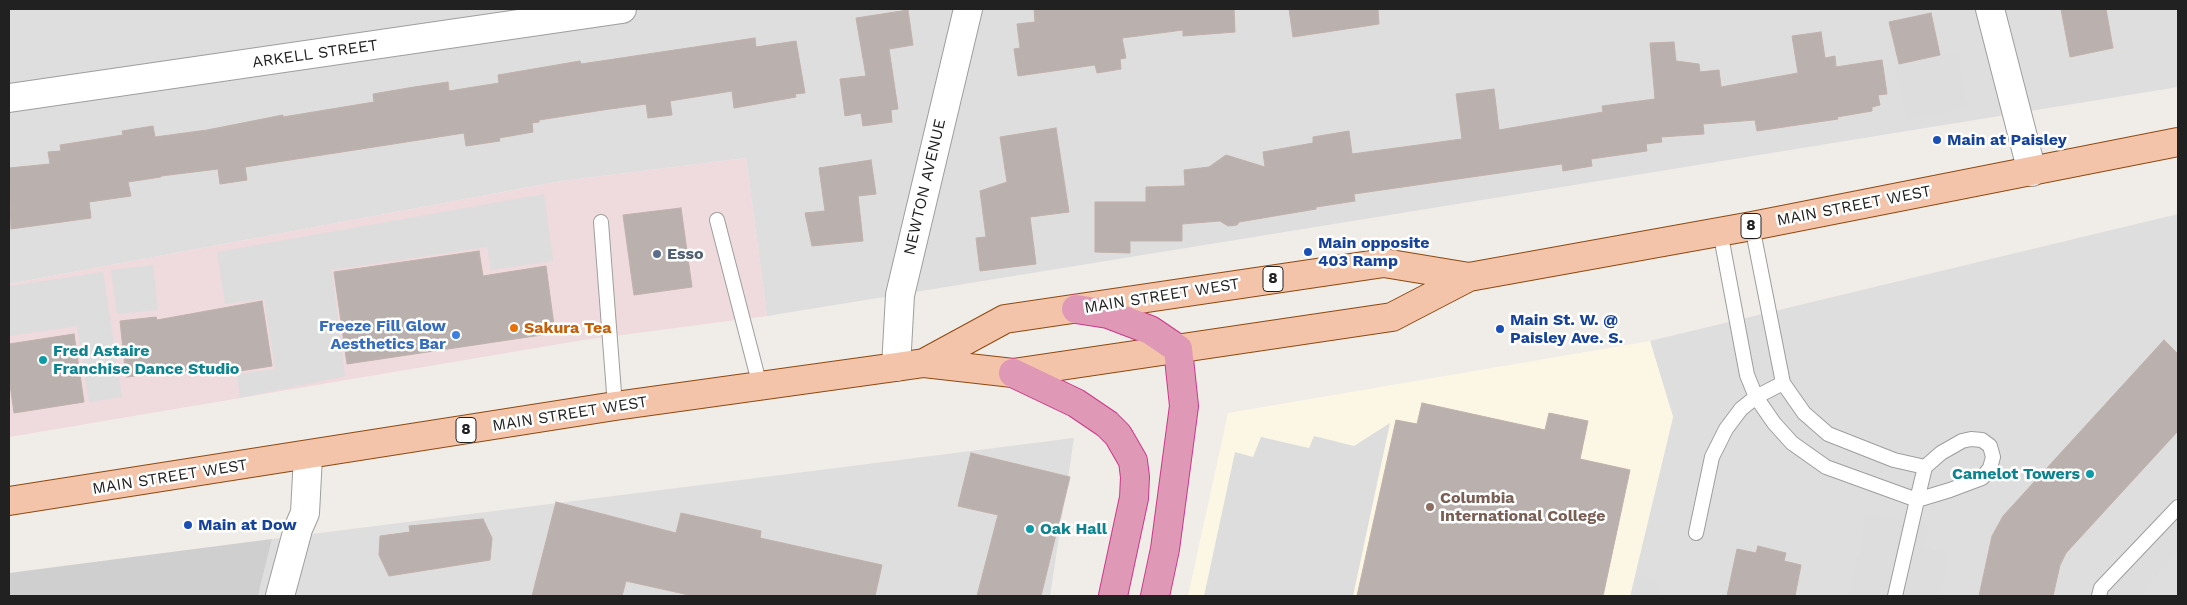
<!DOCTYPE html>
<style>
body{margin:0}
#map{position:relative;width:2187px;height:605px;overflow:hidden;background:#f0ece8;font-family:"Work Sans",sans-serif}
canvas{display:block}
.frame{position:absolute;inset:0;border:10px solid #212121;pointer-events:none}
</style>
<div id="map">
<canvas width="2187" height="605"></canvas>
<div class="frame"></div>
</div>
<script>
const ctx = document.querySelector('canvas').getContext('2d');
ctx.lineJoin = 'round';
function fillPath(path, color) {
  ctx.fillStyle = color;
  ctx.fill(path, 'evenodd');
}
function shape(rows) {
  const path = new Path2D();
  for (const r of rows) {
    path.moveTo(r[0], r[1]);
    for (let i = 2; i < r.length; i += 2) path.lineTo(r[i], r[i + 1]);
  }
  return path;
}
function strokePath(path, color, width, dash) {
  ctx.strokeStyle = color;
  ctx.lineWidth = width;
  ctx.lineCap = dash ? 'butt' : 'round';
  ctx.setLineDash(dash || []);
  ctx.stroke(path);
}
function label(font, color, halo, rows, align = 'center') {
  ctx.font = font + ' "Work Sans",sans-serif';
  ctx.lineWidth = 5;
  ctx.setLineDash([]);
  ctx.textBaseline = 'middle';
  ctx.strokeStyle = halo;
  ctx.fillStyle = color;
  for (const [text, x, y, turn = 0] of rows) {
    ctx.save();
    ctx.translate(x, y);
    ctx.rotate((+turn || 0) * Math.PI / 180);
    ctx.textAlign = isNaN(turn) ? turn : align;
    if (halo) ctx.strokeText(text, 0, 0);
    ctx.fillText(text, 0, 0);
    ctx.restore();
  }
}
const residential = shape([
 [9,9,2178,9,2178,87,767,316,746,158,562,181,9,284],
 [2178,214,2178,596,1630,596,1673,417,1650,341],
 [1074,438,1050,596,258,596,272,539]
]);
const commercial = shape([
 [746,158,767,316,583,340,9,437,9,284,562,181]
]);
const education = shape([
 [1650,341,1673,417,1630,596,1188,596,1228,413]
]);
const religious = shape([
 [272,539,258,596,9,596,9,573]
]);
const parking = shape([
 [1957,53,1968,107,1906,120,1895,65],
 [544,194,553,261,491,270,487,247,332,270,345,376,240,398,237,374,275,369,264,299,225,304,217,252],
 [153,265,158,310,117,314,111,270],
 [103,272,122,397,89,402,77,326,9,336,9,286],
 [1390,423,1353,596,1204,596,1235,452,1253,457,1261,437,1309,448,1314,436,1354,446],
 [1868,512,1928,526,1924,547,1949,553,1939,596,1849,596],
 [2178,515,2178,551,2141,596,2109,596,2109,593],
 [1638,576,1662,581,1658,596,1633,596]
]);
const building = shape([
 [1034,9,1234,9,1235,32,1183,36,1183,30,1122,38,1126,58,1120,59,1121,69,1097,73,1095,65,1018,76,1014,49,1020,48,1017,24,1035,22,1034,9],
 [1289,9,1378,9,1379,24,1293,37,1289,9],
 [2061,9,2106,9,2113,48,2070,57,2061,9],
 [908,10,913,45,889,49,898,109,891,110,892,122,863,126,861,113,845,116,840,79,866,76,856,18,908,10],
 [1931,13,1940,55,1899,64,1889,22,1931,13],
 [1821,32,1825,58,1835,56,1836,67,1882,60,1887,94,1878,95,1880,105,1872,107,1872,111,1837,117,1838,119,1757,131,1755,120,1703,124,1704,134,1661,137,1662,142,1646,144,1647,151,1591,159,1592,166,1563,171,1562,164,1354,194,1355,201,1316,207,1316,209,1239,222,1237,225,1228,226,1220,221,1182,224,1182,241,1130,241,1130,253,1095,252,1095,202,1146,202,1146,187,1185,186,1184,170,1209,167,1226,155,1265,167,1263,152,1313,143,1313,137,1349,131,1352,154,1462,139,1456,94,1494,89,1499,130,1603,112,1602,106,1655,99,1650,43,1674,42,1676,61,1699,64,1700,72,1719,70,1721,87,1798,73,1792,36,1821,32],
 [755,38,756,47,796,41,805,93,795,94,796,97,734,108,732,91,670,101,672,115,648,118,646,104,603,110,539,120,539,122,532,123,533,132,499,138,500,141,466,146,464,133,245,167,247,180,220,184,218,169,161,176,161,177,128,182,131,196,89,202,91,218,11,229,9,168,50,164,48,152,61,151,60,145,123,135,122,131,153,126,155,137,207,130,283,115,283,117,374,102,373,94,414,87,448,82,449,91,499,83,498,75,580,61,581,64,755,38],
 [1056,128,1069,212,1030,217,1036,264,980,271,976,238,986,237,980,191,1007,182,1000,137,1056,128],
 [871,160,876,194,858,196,863,241,812,246,805,213,825,211,819,168,871,160],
 [681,208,692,287,634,295,623,215,681,208],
 [479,251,483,276,546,266,555,333,347,364,334,272,479,251],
 [262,301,272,366,233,372,232,364,182,372,181,371,126,377,120,321,156,317,157,320,262,301],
 [74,334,84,402,14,413,9,377,9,344,74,334],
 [2164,340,2178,354,2178,431,2066,553,2060,565,2053,596,1979,596,1992,536,2003,516,2164,340],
 [1422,403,1545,430,1549,413,1588,421,1580,459,1630,470,1603,596,1357,596,1396,420,1417,424,1422,403],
 [971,453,1070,477,1041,596,977,596,998,515,958,506,971,453],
 [556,502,676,533,681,513,761,531,760,538,882,565,875,596,693,596,626,581,622,596,532,596,556,502],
 [483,519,492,538,490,560,389,576,379,555,380,536,410,532,409,526,483,519],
 [1758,546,1786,553,1784,561,1801,565,1795,596,1727,596,1737,549,1756,553,1758,546]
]);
const service = shape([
 [717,220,760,386],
 [601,222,615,406],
 [1752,226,1783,383,1804,413,1828,434,1894,460,1925,467],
 [1720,231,1747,375,1756,397,1774,423,1792,443,1826,467,1917,500,1950,490,1982,478,1990,468,1993,457,1990,446,1982,440,1971,439,1962,441,1941,453,1925,467,1917,500,1895,596],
 [1696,533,1712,457,1726,429,1741,409,1756,397,1783,383],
 [2099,596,2101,588,2178,507]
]);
const minor = shape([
 [1990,9,2032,172],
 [9,98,622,9],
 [896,367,900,295,968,9],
 [280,596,298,529,305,513,308,456]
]);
const primary = shape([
 [924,363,1005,319,1384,263,1469,277],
 [9,501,615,406,896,367,924,363,1013,373,1392,317,1469,277,1752,226,2178,142]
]);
const motorway = shape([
 [1076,309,1108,314,1150,330,1178,349,1184,406,1165,549,1155,596],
 [1013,373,1076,403,1107,424,1118,435,1133,461,1135,477,1134,498,1113,596]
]);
const markers = [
 [1937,140,5,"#1a4fb4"],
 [1308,252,5,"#1a4fb4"],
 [657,254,5,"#5c6f8a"],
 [514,328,5,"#e8710a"],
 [1500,329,5,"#1a4fb4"],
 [456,335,5,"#3f7fe0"],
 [43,360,5,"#0f9aa8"],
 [2090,474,5,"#0f9aa8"],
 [1430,507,5,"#8d6e63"],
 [188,525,5,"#1a4fb4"],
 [1030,529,5,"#0f9aa8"]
];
const shields = [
 [1751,226,20],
 [1273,279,20],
 [466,430,20]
];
const shieldNames = [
 ["8",1751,226],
 ["8",1273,279],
 ["8",466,430]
];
const streetNames = [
 ["ARKELL STREET",315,54,-8],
 ["NEWTON AVENUE",925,187,-77],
 ["MAIN STREET WEST",1854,206,-11],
 ["MAIN STREET WEST",1162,296,-9],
 ["MAIN STREET WEST",570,414,-9],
 ["MAIN STREET WEST",170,477,-9]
];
const transitNames = [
 ["Main at Paisley",1947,140],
 ["Main opposite",1318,243],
 ["403 Ramp",1318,261],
 ["Main St. W. @",1510,320],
 ["Paisley Ave. S.",1510,338],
 ["Main at Dow",198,525]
];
const serviceNames = [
 ["Esso",667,254]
];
const shopNames = [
 ["Freeze Fill Glow",446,326],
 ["Aesthetics Bar",446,344]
];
const foodNames = [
 ["Sakura Tea",524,328]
];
const cultureNames = [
 ["Fred Astaire",53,351],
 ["Franchise Dance Studio",53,369],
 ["Camelot Towers",2080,474,"right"],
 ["Oak Hall",1040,529]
];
const educationNames = [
 ["Columbia",1440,498],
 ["International College",1440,516]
];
fillPath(residential, '#dfdede');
fillPath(commercial, '#efdadd');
fillPath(education, '#fcf7e5');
fillPath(religious, '#cfcfcf');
fillPath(parking, '#ddd');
fillPath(building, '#bab1ae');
strokePath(building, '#c1b1ac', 1);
strokePath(service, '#9e9e9e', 16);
strokePath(minor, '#9e9e9e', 30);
strokePath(primary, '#8f490f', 30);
strokePath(motorway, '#cb398a', 30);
strokePath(service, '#fff', 14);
strokePath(minor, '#fff', 28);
strokePath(primary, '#f3c4aa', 28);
strokePath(motorway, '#df98b5', 28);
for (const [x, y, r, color] of markers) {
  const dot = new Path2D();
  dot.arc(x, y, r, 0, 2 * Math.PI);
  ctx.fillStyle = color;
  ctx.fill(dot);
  strokePath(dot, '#fff', 2);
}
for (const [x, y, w] of shields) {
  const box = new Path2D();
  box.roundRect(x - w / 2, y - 12.5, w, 25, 4);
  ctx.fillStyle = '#fff';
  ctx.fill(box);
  strokePath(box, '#212121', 1);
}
label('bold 15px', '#212121', null, shieldNames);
label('16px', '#212121', '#fff', streetNames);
label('bold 16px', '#164399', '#fff', transitNames, 'left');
label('bold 16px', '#4e5e75', '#fff', serviceNames, 'left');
label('bold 16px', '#366cbe', '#fff', shopNames, 'right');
label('bold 16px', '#c56008', '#fff', foodNames, 'left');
label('bold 16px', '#0d838f', '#fff', cultureNames, 'left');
label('bold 16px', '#785e54', '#fff', educationNames, 'left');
</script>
